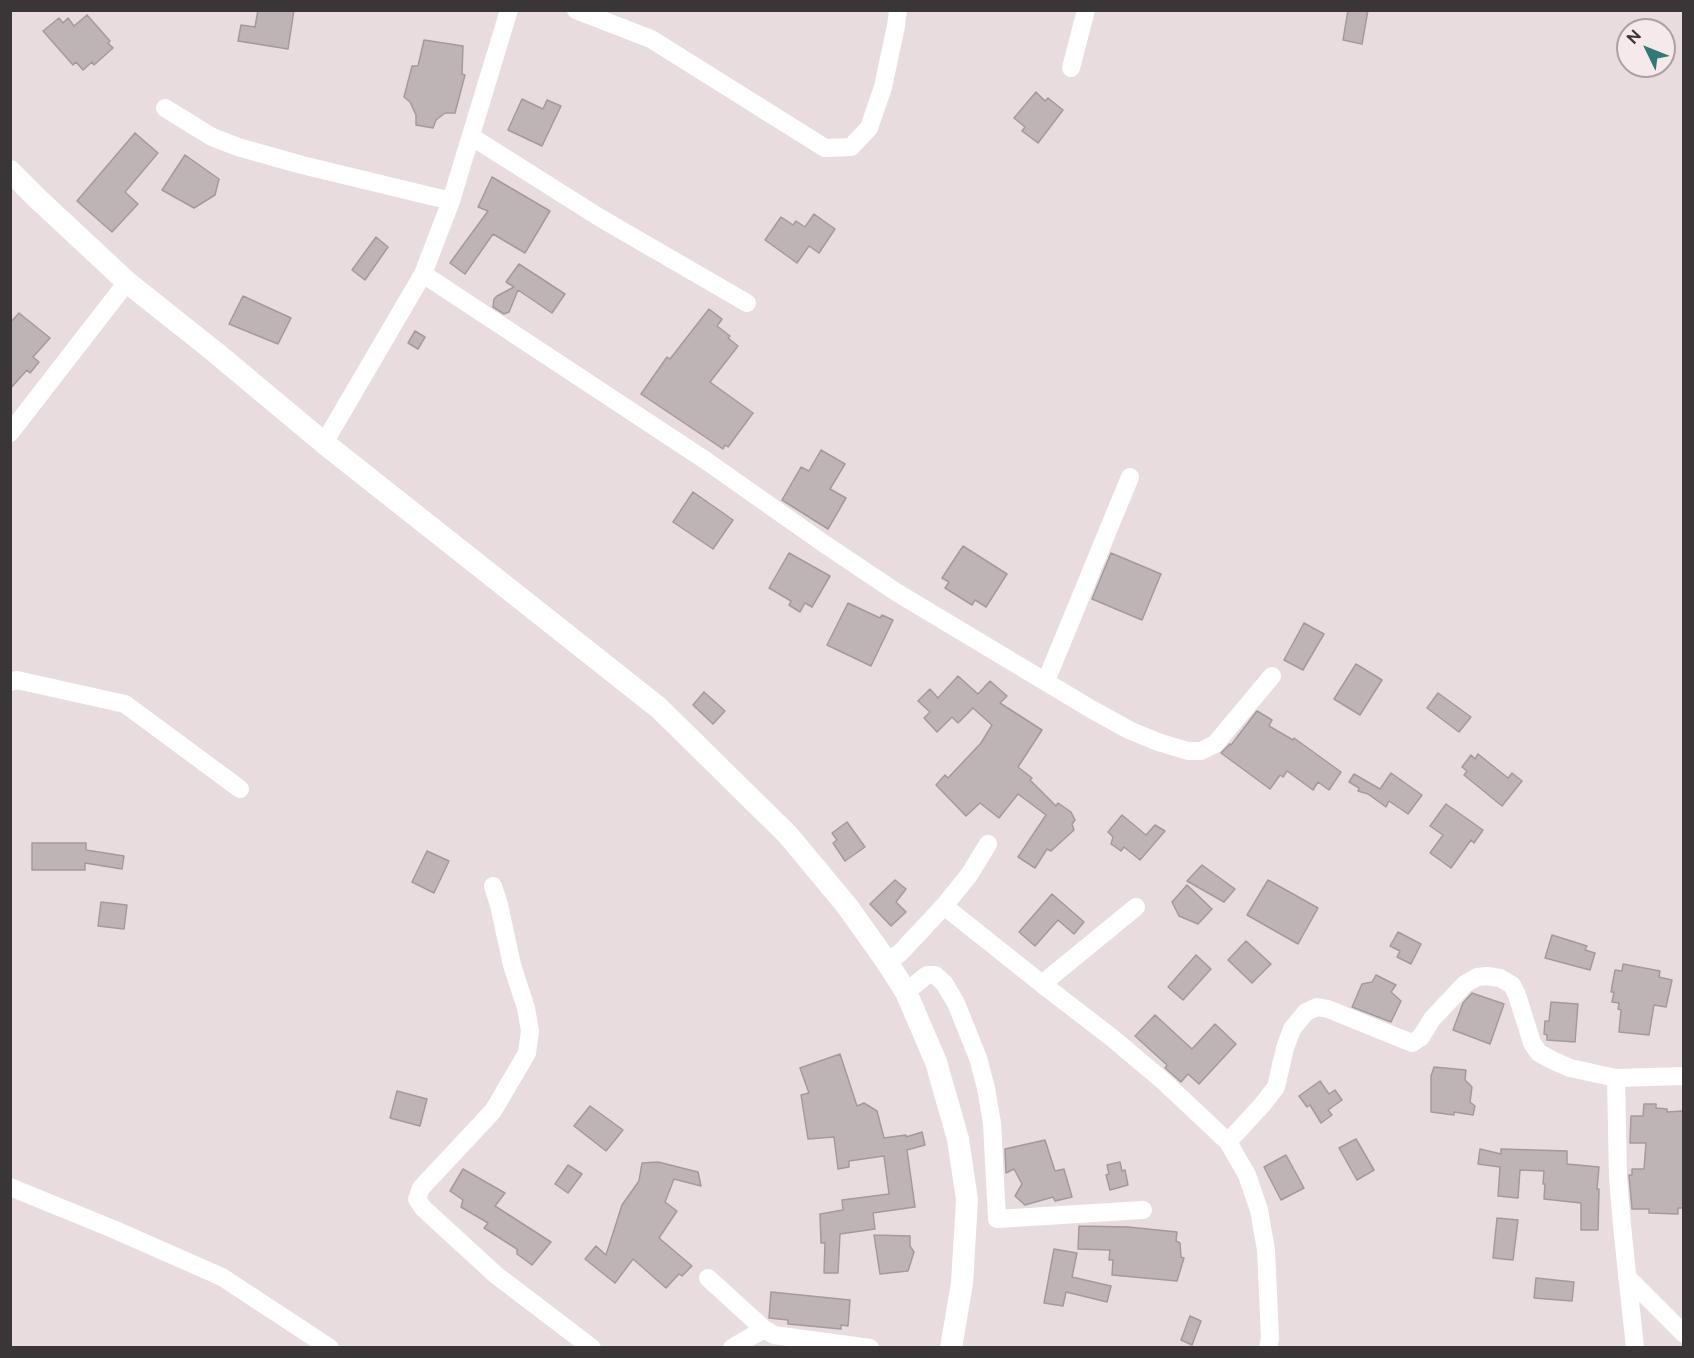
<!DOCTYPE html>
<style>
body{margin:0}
#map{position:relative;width:1694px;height:1358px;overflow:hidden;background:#e8dcde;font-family:Raleway,sans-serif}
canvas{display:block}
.frame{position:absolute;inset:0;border:12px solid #3a3536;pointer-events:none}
.north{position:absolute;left:1616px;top:18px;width:60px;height:60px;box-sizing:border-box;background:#f5e9eb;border:2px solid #aaa1a3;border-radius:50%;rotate:313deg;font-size:16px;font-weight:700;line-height:24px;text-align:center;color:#3a3536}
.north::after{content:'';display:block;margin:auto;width:21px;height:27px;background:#317972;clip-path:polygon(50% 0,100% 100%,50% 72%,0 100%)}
</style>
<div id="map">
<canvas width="1694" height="1358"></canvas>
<div class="frame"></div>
<div class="north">N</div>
</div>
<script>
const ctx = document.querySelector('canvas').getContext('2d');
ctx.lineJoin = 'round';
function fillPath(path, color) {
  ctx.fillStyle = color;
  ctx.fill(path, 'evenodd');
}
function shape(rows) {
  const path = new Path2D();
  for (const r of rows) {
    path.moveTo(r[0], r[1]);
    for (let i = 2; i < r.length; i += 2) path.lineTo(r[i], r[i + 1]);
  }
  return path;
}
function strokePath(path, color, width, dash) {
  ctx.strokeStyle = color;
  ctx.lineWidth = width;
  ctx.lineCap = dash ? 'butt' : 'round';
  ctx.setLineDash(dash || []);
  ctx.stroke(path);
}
const building = shape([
 [258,10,294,10,288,49,238,41,241,25,255,27,258,10],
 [1348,10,1368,10,1362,44,1343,40,1348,10],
 [87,15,110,41,108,43,113,48,94,65,92,62,83,70,76,62,73,65,43,31,59,18,63,23,68,18,74,26,87,15],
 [424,40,463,46,462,74,465,75,455,113,445,113,436,120,433,128,416,125,416,115,410,102,404,97,412,66,418,66,424,40],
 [1036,92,1045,101,1048,98,1063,110,1038,143,1022,131,1025,127,1014,118,1036,92],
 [522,99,543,109,547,100,561,106,542,146,508,130,522,99],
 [135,133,158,153,125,192,138,204,112,232,77,201,135,133],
 [185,155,219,179,215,195,194,208,162,190,185,155],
 [492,177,550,211,525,253,493,234,465,274,450,263,488,211,478,207,492,177],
 [814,214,835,229,819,253,809,246,797,263,765,240,781,217,793,225,796,221,805,227,814,214],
 [376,237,388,247,365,280,352,270,376,237],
 [519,264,565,294,552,313,518,290,509,312,504,314,493,307,494,299,497,296,514,287,506,282,519,264],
 [243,296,291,318,278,344,229,324,243,296],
 [709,309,722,319,717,326,730,336,728,338,738,346,710,382,753,413,728,447,725,445,723,449,641,394,667,357,670,359,709,309],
 [19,313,50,338,33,357,39,362,30,373,27,370,10,389,10,323,19,313],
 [415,331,425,337,418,349,408,343,415,331],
 [821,450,845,464,830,489,846,498,828,529,782,500,801,467,809,471,821,450],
 [693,492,733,520,713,549,673,522,693,492],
 [963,546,1007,574,986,607,975,600,972,605,945,588,949,582,942,578,963,546],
 [789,553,830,576,812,607,805,603,800,612,789,605,791,601,769,588,789,553],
 [1111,553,1161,574,1142,620,1092,599,1111,553],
 [848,603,880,618,882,615,893,620,871,666,827,645,848,603],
 [1304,623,1324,634,1303,670,1284,660,1304,623],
 [1356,664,1382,680,1360,715,1334,699,1356,664],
 [958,676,978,694,990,681,1007,696,1000,703,1042,730,1018,767,1032,778,1030,780,1056,806,1058,803,1071,812,1075,820,1072,824,1074,830,1051,851,1047,849,1035,868,1018,857,1046,815,1018,794,999,818,980,803,966,816,936,785,945,775,948,778,981,743,992,725,973,708,958,723,952,717,937,732,924,718,930,712,918,701,930,689,938,698,958,676],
 [704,692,725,711,713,724,693,705,704,692],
 [1438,693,1471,717,1459,732,1427,708,1438,693],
 [1257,711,1272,720,1269,726,1293,740,1294,738,1341,772,1329,790,1318,782,1313,790,1287,771,1283,777,1280,775,1270,789,1221,753,1230,744,1231,745,1257,711],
 [1478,754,1508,778,1512,773,1522,781,1502,806,1464,775,1467,771,1462,767,1471,755,1475,759,1478,754],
 [1391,773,1422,795,1408,814,1389,801,1386,807,1368,794,1358,791,1359,788,1349,782,1354,774,1380,789,1391,773],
 [1446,804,1483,830,1474,843,1471,840,1451,868,1430,853,1443,835,1430,826,1446,804],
 [1122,815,1146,835,1155,825,1165,831,1140,860,1124,847,1121,851,1111,844,1113,837,1108,832,1122,815],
 [847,822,865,847,845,861,833,843,837,840,832,833,847,822],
 [32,843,86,843,86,850,124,856,122,869,85,863,85,870,32,870,32,843],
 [427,851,449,861,434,893,412,882,427,851],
 [1202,865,1235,889,1224,902,1187,881,1202,865],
 [895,880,906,889,896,902,906,912,891,926,870,904,895,880],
 [1268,880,1318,908,1298,944,1247,915,1268,880],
 [1187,885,1212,909,1198,924,1179,916,1172,902,1187,885],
 [1052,894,1084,922,1074,934,1058,920,1035,946,1019,932,1052,894],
 [101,902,127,905,124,929,98,926,101,902],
 [1398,932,1421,944,1411,964,1397,957,1400,951,1390,946,1398,932],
 [1552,935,1587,946,1585,950,1595,953,1590,970,1545,958,1552,935],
 [1246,941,1271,964,1252,983,1228,960,1246,941],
 [1196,955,1211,969,1183,1000,1168,987,1196,955],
 [1623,964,1660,971,1659,977,1672,980,1666,1007,1654,1005,1649,1035,1619,1032,1621,1010,1618,1009,1619,1003,1612,1002,1614,992,1611,992,1615,970,1622,971,1623,964],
 [1376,975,1396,985,1391,992,1401,1001,1391,1022,1352,1007,1362,984,1372,982,1376,975],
 [1472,993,1504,1004,1490,1044,1453,1030,1463,1003,1472,993],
 [1551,1002,1578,1004,1575,1042,1547,1040,1547,1035,1544,1034,1545,1021,1549,1021,1551,1002],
 [1155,1015,1192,1049,1215,1024,1236,1044,1199,1084,1188,1074,1181,1082,1165,1068,1167,1065,1135,1036,1155,1015],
 [840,1054,857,1106,864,1103,877,1111,884,1138,906,1135,906,1137,922,1132,925,1145,907,1150,915,1207,873,1213,875,1229,840,1234,838,1273,824,1273,825,1243,821,1243,820,1214,843,1210,842,1200,889,1194,884,1156,849,1161,849,1167,838,1169,834,1137,808,1139,801,1095,809,1093,800,1068,840,1054],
 [1434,1067,1466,1070,1465,1080,1472,1087,1470,1102,1475,1106,1473,1115,1454,1112,1454,1115,1431,1112,1431,1076,1434,1067],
 [1320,1081,1329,1094,1335,1090,1342,1100,1328,1110,1332,1115,1321,1123,1310,1105,1307,1107,1299,1096,1320,1081],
 [397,1091,427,1099,420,1126,390,1118,397,1091],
 [1644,1104,1656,1104,1656,1108,1667,1109,1667,1112,1683,1111,1683,1208,1678,1208,1678,1214,1649,1213,1649,1209,1632,1209,1629,1175,1632,1175,1632,1169,1644,1169,1646,1143,1630,1143,1631,1116,1643,1116,1644,1104],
 [590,1106,623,1130,606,1151,574,1126,590,1106],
 [1356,1139,1374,1170,1357,1180,1339,1148,1356,1139],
 [1045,1140,1055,1171,1064,1169,1072,1197,1055,1201,1053,1197,1025,1205,1015,1196,1022,1184,1014,1169,1006,1173,1005,1149,1045,1140],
 [1480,1149,1501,1154,1501,1149,1567,1151,1567,1164,1599,1167,1597,1189,1599,1189,1598,1230,1581,1230,1581,1203,1544,1199,1545,1184,1543,1184,1544,1171,1520,1170,1518,1198,1498,1196,1500,1167,1478,1164,1480,1149],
 [1286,1155,1304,1188,1281,1200,1264,1167,1286,1155],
 [658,1162,698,1172,701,1186,674,1179,665,1202,677,1211,659,1238,692,1266,682,1276,679,1274,666,1288,633,1259,615,1283,585,1259,596,1246,606,1255,622,1205,639,1181,642,1163,658,1162],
 [1120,1162,1122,1171,1125,1170,1128,1185,1110,1190,1106,1175,1109,1174,1107,1165,1120,1162],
 [568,1165,582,1174,568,1193,555,1184,568,1165],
 [463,1169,505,1193,495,1206,551,1242,532,1265,517,1254,517,1249,484,1228,488,1223,461,1207,463,1200,450,1191,463,1169],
 [1497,1218,1518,1220,1513,1260,1493,1258,1497,1218],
 [1079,1226,1128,1227,1177,1232,1176,1241,1180,1243,1181,1257,1184,1258,1177,1281,1112,1275,1113,1260,1109,1260,1110,1250,1078,1249,1079,1226],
 [874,1235,910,1236,910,1246,914,1252,908,1271,880,1274,874,1235],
 [1054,1249,1077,1253,1072,1277,1111,1286,1107,1302,1066,1292,1063,1306,1044,1303,1054,1249],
 [1536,1278,1574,1282,1572,1301,1534,1298,1536,1278],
 [771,1292,850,1300,848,1326,841,1325,841,1329,788,1324,788,1320,769,1318,771,1292],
 [1190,1316,1201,1321,1192,1345,1181,1340,1190,1316]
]);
const minor = shape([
 [576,10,651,39,825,148,851,147,869,128,883,87,896,26,898,10],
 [1071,68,1086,10],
 [165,108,212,137,238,147,302,165,451,201],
 [472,137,602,219,747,303],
 [423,274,705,460,823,543,896,592,1091,709,1129,730,1158,742,1188,751,1201,751,1215,744,1272,676],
 [10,433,127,282],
 [324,443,423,274,451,201,509,10],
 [1046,681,1130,477],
 [10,682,17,680,125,704,240,789],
 [493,886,499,905,512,965,526,1008,530,1031,527,1053,493,1111,421,1188,417,1199,423,1208,496,1275,592,1348],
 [944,906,1042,984],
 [1136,907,1042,984,1111,1037,1161,1079,1228,1142,1262,1105,1276,1087,1285,1048,1292,1029,1306,1012,1317,1007,1328,1009,1412,1043,1421,1037,1432,1019,1465,984,1477,977,1487,976,1500,978,1512,985,1517,995,1532,1043,1539,1053,1552,1060,1570,1068,1616,1078,1684,1076],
 [887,962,900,953,944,906,969,875,988,844],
 [906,992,927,975,935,975,944,983,956,1003,978,1058,986,1088,992,1123,997,1219,1143,1210],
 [1616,1078,1618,1177,1622,1226,1635,1348],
 [1228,1142,1247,1175,1259,1210,1266,1250,1270,1338,1268,1348],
 [10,1187,113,1229,222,1277,330,1348],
 [1627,1277,1684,1334],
 [708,1278,764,1329,774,1335,870,1348],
 [732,1348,764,1329]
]);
const tertiary = shape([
 [10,171,39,200,127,282,215,352,324,443,659,708,788,835,847,906,887,962,906,992,936,1062,958,1139,967,1200,962,1283,951,1348]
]);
fillPath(building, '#bfb4b5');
strokePath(building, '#a59a9b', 1.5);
strokePath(minor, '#fff', 18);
strokePath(tertiary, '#fff', 22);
</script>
